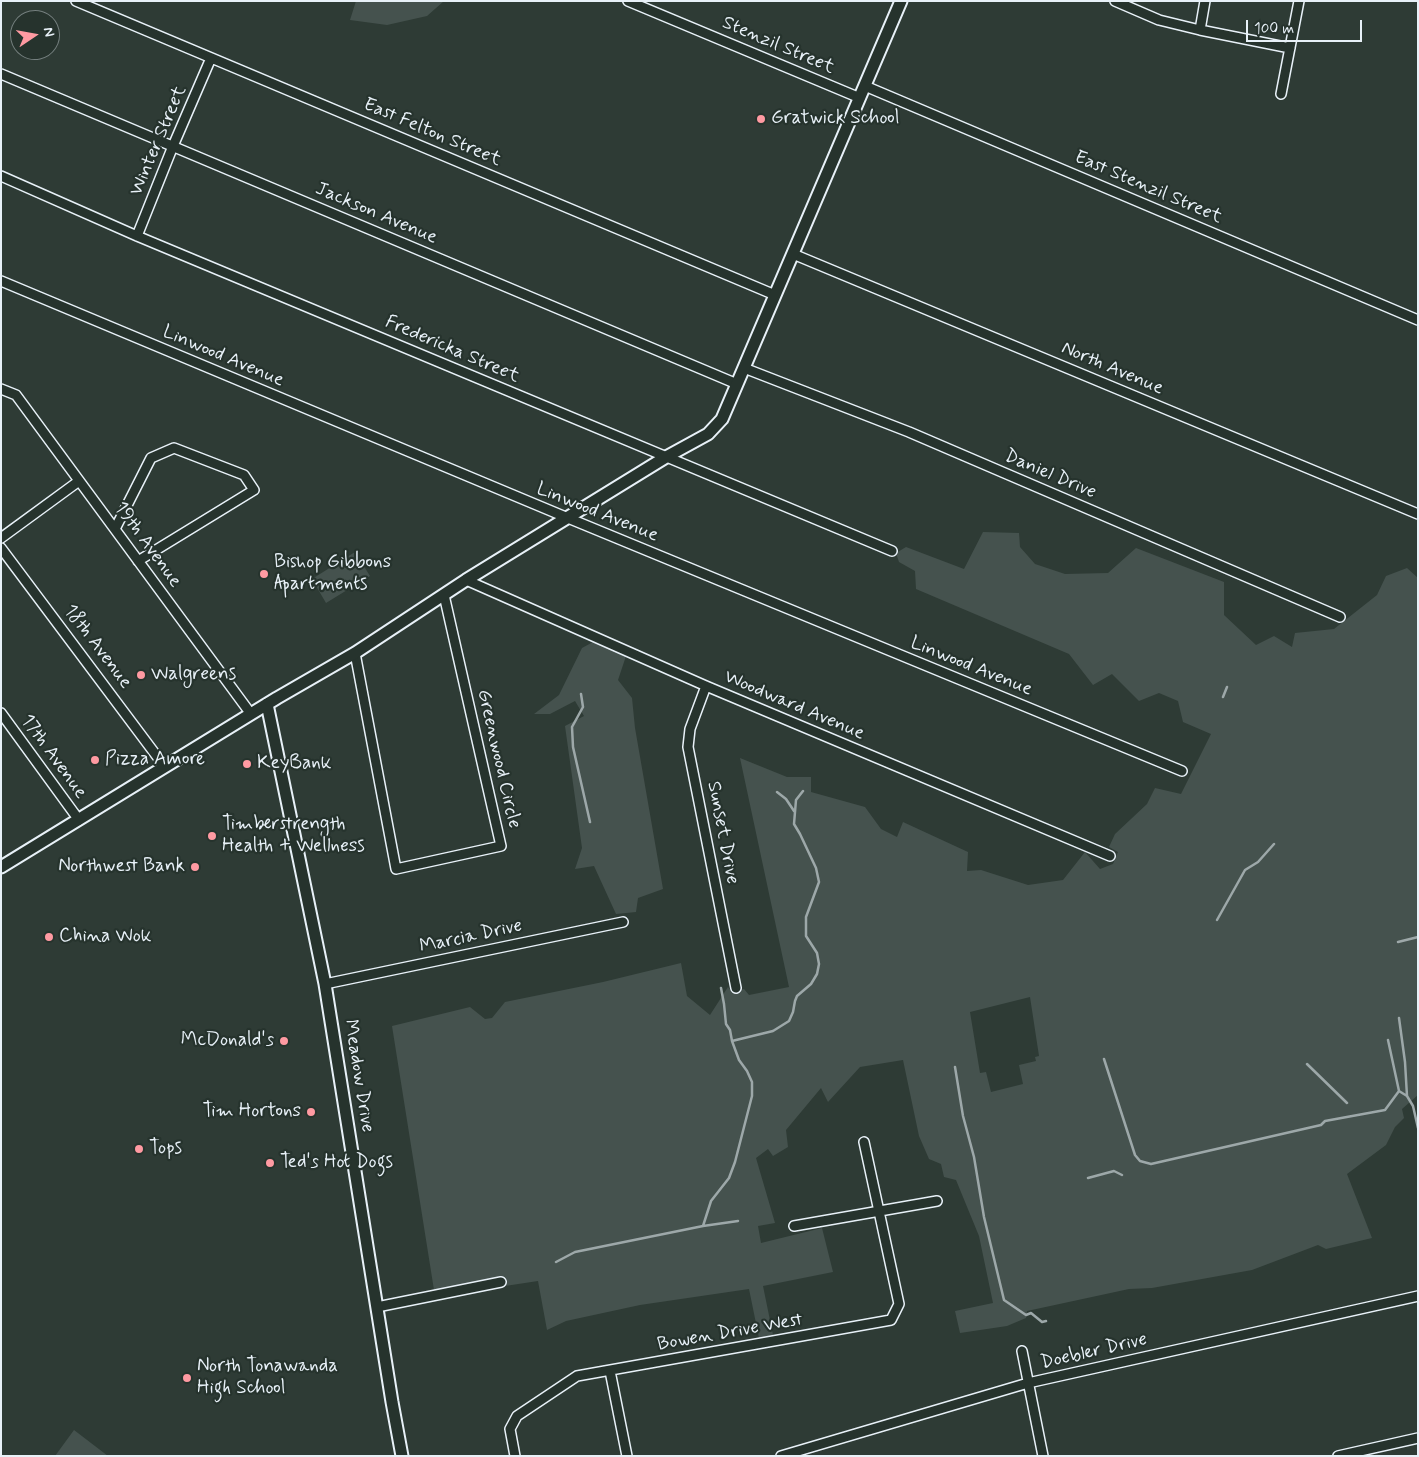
<!DOCTYPE html>
<style>
body{margin:0}
#map{position:relative;width:1419px;height:1457px;overflow:hidden;background:#2e3b35;font-family:Mynerve,sans-serif}
canvas{display:block}
.frame{position:absolute;inset:0;border:2px solid #e8f1f8;pointer-events:none}
.north{position:absolute;left:10px;top:10px;width:50px;height:50px;box-sizing:border-box;background:#26332d;border:1px solid #747f7e;border-radius:50%;rotate:78deg;font-size:14px;font-weight:700;line-height:20px;text-align:center;color:#e8f1f8}
.north::after{content:'';display:block;margin:auto;width:18px;height:22px;background:#ff9aa2;clip-path:polygon(50% 0,100% 100%,50% 72%,0 100%)}
.scale{position:absolute;left:1246px;top:20px;width:116px;height:22px;box-sizing:border-box;border:2px solid #e8f1f8;border-top:0;padding-left:6px;font-size:15px;line-height:18px;white-space:nowrap;color:#e8f1f8;-webkit-text-stroke:4px #26332d;paint-order:stroke}
</style>
<div id="map">
<canvas width="1419" height="1457"></canvas>
<div class="frame"></div>
<div class="north">N</div>
<div class="scale">100 m</div>
</div>
<script>
const ctx = document.querySelector('canvas').getContext('2d');
ctx.lineJoin = 'round';
function fillPath(path, color) {
  ctx.fillStyle = color;
  ctx.fill(path, 'evenodd');
}
function shape(rows) {
  const path = new Path2D();
  for (const r of rows) {
    path.moveTo(r[0], r[1]);
    for (let i = 2; i < r.length; i += 2) path.lineTo(r[i], r[i + 1]);
  }
  return path;
}
function strokePath(path, color, width, dash) {
  ctx.strokeStyle = color;
  ctx.lineWidth = width;
  ctx.lineCap = dash ? 'butt' : 'round';
  ctx.setLineDash(dash || []);
  ctx.stroke(path);
}
function label(font, color, halo, rows, align = 'center') {
  ctx.font = font + ' Mynerve,sans-serif';
  ctx.lineWidth = 4.5;
  ctx.setLineDash([]);
  ctx.textBaseline = 'middle';
  ctx.strokeStyle = halo;
  ctx.fillStyle = color;
  for (const [text, x, y, turn = 0] of rows) {
    ctx.save();
    ctx.translate(x, y);
    ctx.rotate((+turn || 0) * Math.PI / 180);
    ctx.textAlign = isNaN(turn) ? turn : align;
    if (halo) ctx.strokeText(text, 0, 0);
    ctx.fillText(text, 0, 0);
    ctx.restore();
  }
}
const green = shape([
 [356,1,444,1,427,16,387,25,350,20],
 [983,532,1019,533,1020,547,1035,564,1065,574,1108,573,1136,548,1224,582,1224,615,1256,645,1274,636,1292,647,1295,633,1334,629,1377,595,1386,576,1407,568,1418,578,1418,1095,1402,1109,1404,1118,1395,1127,1386,1145,1347,1174,1372,1238,1326,1249,1318,1245,1252,1270,1152,1288,1129,1289,1027,1311,1026,1318,1007,1326,960,1333,955,1311,993,1303,979,1236,956,1180,944,1177,941,1164,929,1159,919,1136,903,1060,860,1067,828,1102,821,1088,786,1130,788,1147,773,1156,768,1149,756,1158,775,1223,758,1226,761,1243,822,1228,833,1272,763,1286,773,1335,759,1338,749,1289,640,1305,566,1321,547,1330,538,1281,505,1286,503,1276,434,1290,392,1026,470,1007,485,1019,492,1018,505,1002,603,982,681,963,687,996,710,1015,728,987,732,992,744,989,749,995,789,987,740,758,787,777,811,777,811,792,865,807,881,829,897,837,903,822,968,852,967,871,981,870,1028,885,1063,880,1085,852,1100,869,1113,864,1118,852,1109,847,1115,834,1147,804,1155,788,1181,794,1211,734,1183,722,1178,701,1159,693,1139,701,1112,674,1093,685,1069,654,916,589,915,571,899,562,896,553,906,547,964,569],
 [1030,997,1039,1056,1035,1057,1036,1061,1019,1065,1023,1084,991,1092,986,1072,980,1073,970,1012],
 [355,552,370,576,326,603,312,579],
 [593,642,626,656,618,680,632,698,635,728,663,889,638,898,636,912,616,914,594,866,575,869,582,848,565,726,584,716,575,701,550,714,534,714,559,695,582,648],
 [74,1430,108,1456,55,1456]
]);
const stream = shape([
 [581,694,583,707,572,727,573,747,590,822],
 [1223,697,1227,687],
 [777,792,786,799,794,811],
 [1217,920,1245,870,1258,862,1274,844],
 [1398,942,1418,937],
 [1399,1018,1405,1062,1407,1096],
 [1388,1040,1399,1091,1407,1096,1413,1106,1418,1128],
 [732,1041,773,1031,789,1021,793,1012,795,1001,797,996,811,984,817,974,819,964,817,953,806,936,806,917,819,882,816,868,800,834,794,824,796,800,803,791],
 [1104,1059,1135,1155,1140,1161,1151,1164,1321,1125,1325,1121,1385,1110,1399,1091],
 [1307,1064,1347,1103],
 [955,1067,963,1116,974,1157,984,1217,1004,1300,1026,1315,1031,1313,1042,1322,1046,1321],
 [1088,1178,1114,1171,1122,1175],
 [703,1226,711,1201,729,1178,735,1162,752,1096,752,1082,747,1071,739,1060,732,1041,730,1030,726,1024,724,1004,721,988],
 [556,1262,575,1252,703,1226,738,1221]
]);
const minor = shape([
 [76,1,775,295],
 [628,1,860,98],
 [1115,1,1159,20,1200,30,1290,48],
 [1200,30,1205,1],
 [1,74,737,384],
 [865,86,1418,320],
 [1281,94,1299,1],
 [1,176,137,236,892,551],
 [137,236,173,146,211,58],
 [793,254,1418,514],
 [1,281,568,518,1182,771],
 [744,368,909,432,1340,617],
 [1,389,16,395,251,714],
 [115,529,151,458,174,448,244,475,254,490,138,561],
 [1,538,79,481],
 [1,548,165,767],
 [466,580,706,686,1110,856],
 [355,653,396,869,501,846,444,595],
 [706,686,690,729,688,747,736,988],
 [1,713,79,820],
 [325,984,623,922],
 [794,1226,937,1201],
 [377,1307,501,1282],
 [1022,1351,1043,1456],
 [610,1371,627,1456],
 [515,1456,510,1429,517,1416,577,1376,891,1320,899,1304,864,1142],
 [781,1456,1028,1383,1418,1296],
 [1338,1456,1418,1438]
]);
const tertiary = shape([
 [267,704,325,984,392,1402,402,1456],
 [1,867,277,698,355,653,466,580,666,457,708,434,722,419,901,1]
]);
const markers = [
 [761,119,5,"#ff9aa2"],
 [264,574,5,"#ff9aa2"],
 [141,675,5,"#ff9aa2"],
 [95,760,5,"#ff9aa2"],
 [247,764,5,"#ff9aa2"],
 [212,836,5,"#ff9aa2"],
 [195,867,5,"#ff9aa2"],
 [49,937,5,"#ff9aa2"],
 [284,1041,5,"#ff9aa2"],
 [311,1112,5,"#ff9aa2"],
 [139,1149,5,"#ff9aa2"],
 [270,1163,5,"#ff9aa2"],
 [187,1378,5,"#ff9aa2"]
];
const streetNames = [
 ["Stenzil Street",778,46,23],
 ["East Felton Street",432,133,23],
 ["Winter Street",159,141,-67],
 ["East Stenzil Street",1148,188,23],
 ["Jackson Avenue",376,214,23],
 ["Fredericka Street",452,350,23],
 ["Linwood Avenue",223,357,23],
 ["North Avenue",1112,369,23],
 ["Daniel Drive",1050,475,23],
 ["Linwood Avenue",597,513,22],
 ["19th Avenue",147,545,54],
 ["18th Avenue",97,647,53],
 ["Linwood Avenue",971,667,22],
 ["Woodward Avenue",794,706,23],
 ["17th Avenue",53,757,54],
 ["Greenwood Circle",498,759,77],
 ["Sunset Drive",722,833,79],
 ["Marcia Drive",471,937,-12],
 ["Meadow Drive",358,1076,81],
 ["Bowen Drive West",730,1333,-10],
 ["Doebler Drive",1094,1352,-13]
];
const poiNames = [
 ["Gratwick School",771,119],
 ["Bishop Gibbons",274,563],
 ["Apartments",274,585],
 ["Walgreens",151,675],
 ["Pizza Amore",105,760],
 ["KeyBank",257,764],
 ["Timberstrength",222,825],
 ["Health + Wellness",222,847],
 ["Northwest Bank",185,867,"right"],
 ["China Wok",59,937],
 ["McDonald's",274,1041,"right"],
 ["Tim Hortons",301,1112,"right"],
 ["Tops",149,1149],
 ["Ted's Hot Dogs",280,1163],
 ["North Tonawanda",197,1367],
 ["High School",197,1389]
];
fillPath(green, '#45524e');
strokePath(stream, '#9da8a9', 2.5);
strokePath(minor, '#e8f1f8', 12);
strokePath(tertiary, '#e8f1f8', 15);
strokePath(minor, '#26332d', 9);
strokePath(tertiary, '#26332d', 11);
for (const [x, y, r, color] of markers) {
  const dot = new Path2D();
  dot.arc(x, y, r, 0, 2 * Math.PI);
  ctx.fillStyle = color;
  ctx.fill(dot);
  strokePath(dot, '#26332d', 2);
}
label('19px', '#e8f1f8', '#26332d', streetNames);
label('19px', '#e8f1f8', '#26332d', poiNames, 'left');
</script>
